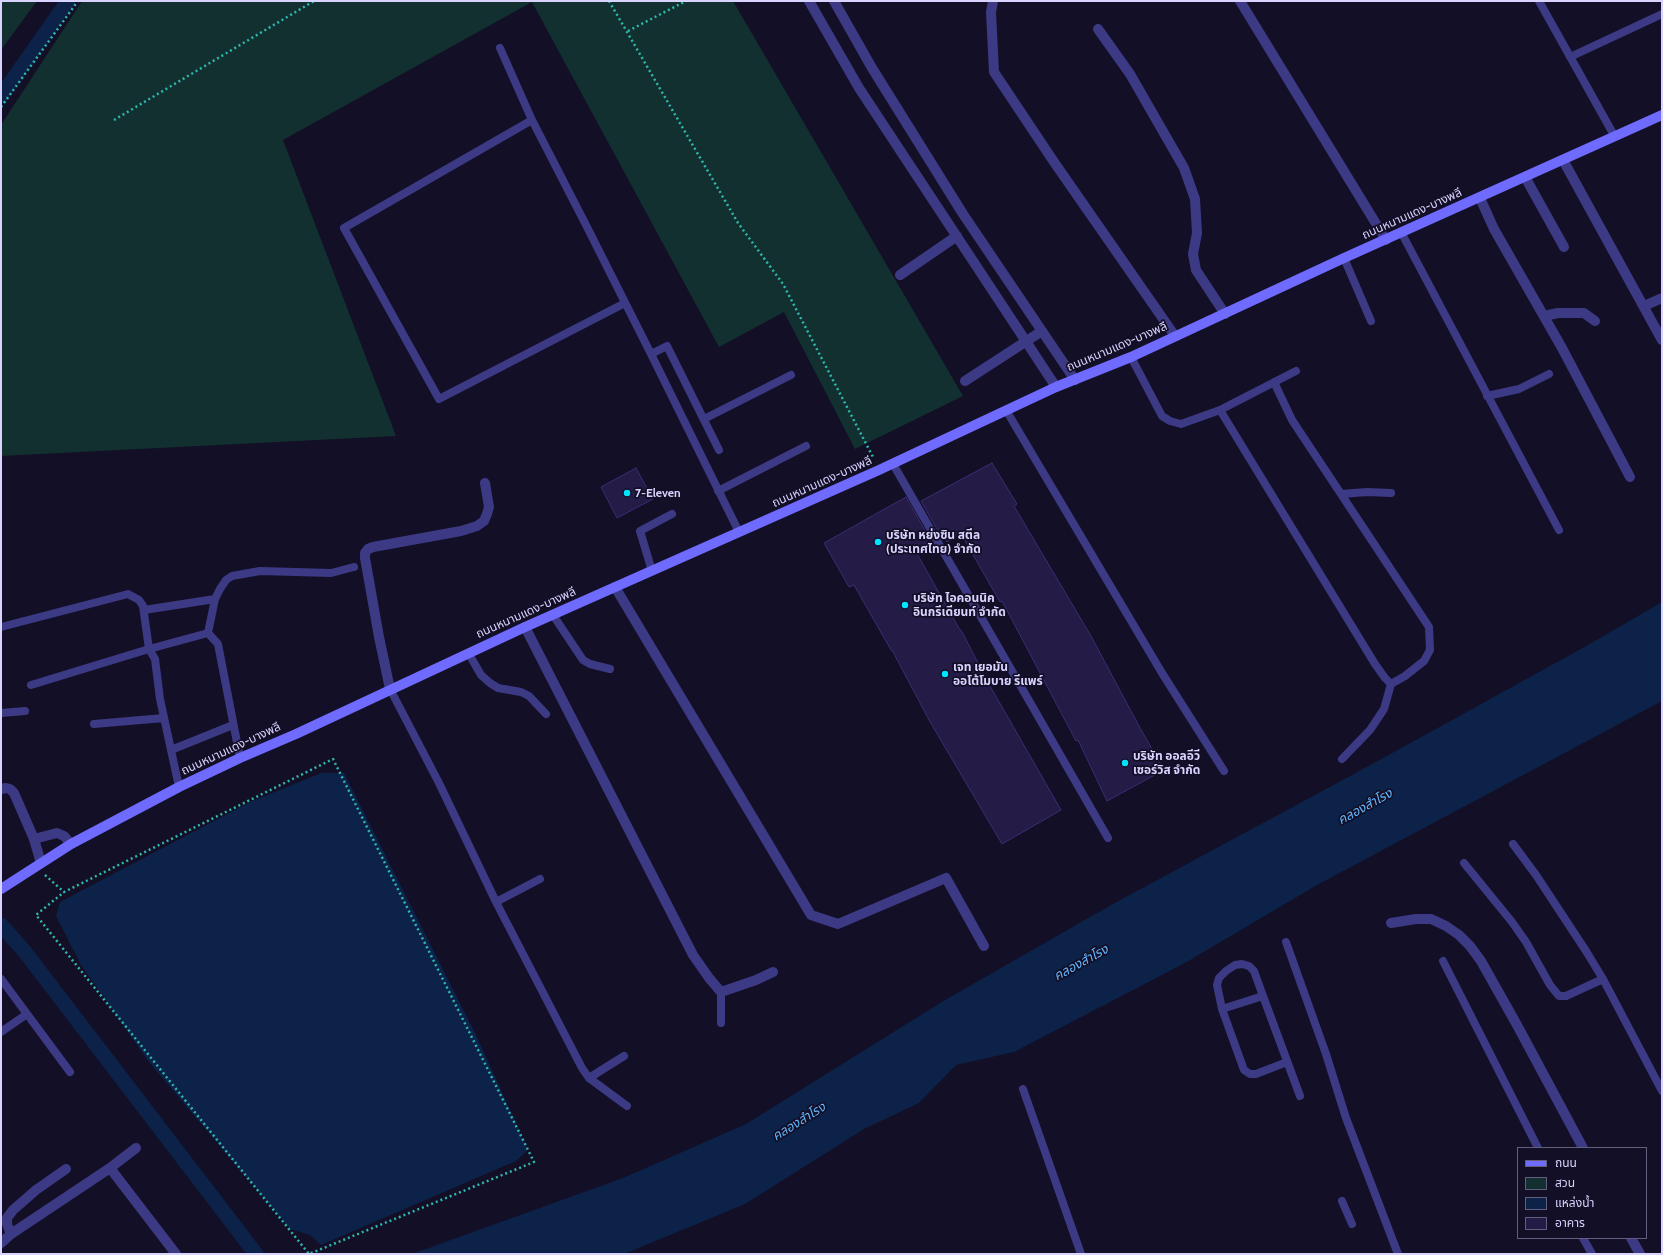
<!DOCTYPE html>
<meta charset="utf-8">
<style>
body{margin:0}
#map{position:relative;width:1663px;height:1255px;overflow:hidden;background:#130f26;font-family:Cabin,"Noto Sans Thai",sans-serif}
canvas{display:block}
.frame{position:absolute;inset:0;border:2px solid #d9d4ff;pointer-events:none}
.legend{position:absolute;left:1517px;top:1147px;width:130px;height:92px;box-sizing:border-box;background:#130f26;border:1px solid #625e7d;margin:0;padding:5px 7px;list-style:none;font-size:12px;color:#d9d4ff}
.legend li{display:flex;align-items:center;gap:8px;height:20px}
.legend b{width:20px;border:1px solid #625e7d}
</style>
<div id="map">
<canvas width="1663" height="1255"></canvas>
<div class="frame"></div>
<ul class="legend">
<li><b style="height:5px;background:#6f6bff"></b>ถนน</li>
<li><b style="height:11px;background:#12302f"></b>สวน</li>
<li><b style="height:11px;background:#0c2248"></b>แหล่งน้ำ</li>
<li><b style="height:11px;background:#241b47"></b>อาคาร</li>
</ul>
</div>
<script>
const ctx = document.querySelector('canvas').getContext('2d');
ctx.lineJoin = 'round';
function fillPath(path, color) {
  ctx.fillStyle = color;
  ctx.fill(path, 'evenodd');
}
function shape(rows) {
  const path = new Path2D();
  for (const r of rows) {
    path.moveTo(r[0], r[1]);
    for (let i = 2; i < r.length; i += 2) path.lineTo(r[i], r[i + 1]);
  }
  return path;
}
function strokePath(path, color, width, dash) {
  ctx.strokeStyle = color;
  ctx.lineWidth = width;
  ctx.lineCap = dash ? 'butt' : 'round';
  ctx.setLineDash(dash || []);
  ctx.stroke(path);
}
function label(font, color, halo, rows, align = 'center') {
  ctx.font = font + ' Cabin,"Noto Sans Thai",sans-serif';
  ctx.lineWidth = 3.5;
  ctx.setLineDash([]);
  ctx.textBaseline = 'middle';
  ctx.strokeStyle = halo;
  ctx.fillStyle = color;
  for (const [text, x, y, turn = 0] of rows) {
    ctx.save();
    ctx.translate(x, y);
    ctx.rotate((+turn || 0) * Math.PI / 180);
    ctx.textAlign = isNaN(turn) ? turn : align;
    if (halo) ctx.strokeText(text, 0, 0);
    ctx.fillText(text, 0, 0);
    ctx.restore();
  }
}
const green = shape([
 [1,1,37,1,1,50],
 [82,1,733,1,963,396,855,449,784,312,719,347,532,2,283,140,396,436,1,456,1,125]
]);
const water = shape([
 [1662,602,1662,701,1317,885,1185,963,1014,1052,956,1065,919,1103,864,1129,745,1204,624,1254,412,1254,623,1178,746,1124,945,1000,1111,905,1376,762,1588,645],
 [321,773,344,773,477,1037,528,1150,516,1161,321,1245,310,1235,290,1229,149,1062,81,965,56,916,60,902,250,802]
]);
const canal = shape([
 [1,96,68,1],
 [1,925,25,952,256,1254]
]);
const building = shape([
 [992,463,1017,504,1014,506,1091,636,1139,726,1164,770,1107,801,1078,740,1076,741,1002,601,1000,602,961,534,947,542,943,535,941,536,921,501,992,463],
 [636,468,653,499,617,518,601,487,636,468],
 [906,497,931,541,915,550,960,630,961,630,990,686,1061,810,1002,844,929,720,892,650,891,650,854,585,849,587,824,543,906,497]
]);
const path = shape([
 [609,1,738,223,783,284,874,459],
 [628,31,686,1],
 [1,107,78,1],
 [114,120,314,1],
 [45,875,64,892,333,759,534,1162,309,1254,36,915,64,892]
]);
const lane = shape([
 [1539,1,1615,137],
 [500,48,532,120],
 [1570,57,1662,14],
 [1401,232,1559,530],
 [1344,258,1371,321],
 [625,303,439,399,344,228,532,120,587,227,651,354,739,532],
 [651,354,667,346,719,450],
 [1131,357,1162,416,1170,421,1181,424,1220,410,1296,371],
 [1487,396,1519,389,1549,374],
 [1006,410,1162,673,1224,771],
 [1220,410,1375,664,1385,678,1391,684,1405,676,1424,661,1430,650,1429,627,1292,420,1274,382],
 [704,419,791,375],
 [893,464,1108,838],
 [718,491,806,446],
 [1341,494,1367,492,1391,493],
 [652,571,640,531,672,514],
 [144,610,215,599],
 [553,615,583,660,590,664,610,669],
 [1,627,128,594,139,600,143,606,149,649,155,659,160,699,179,787],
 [469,654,481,675,490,683,498,688,521,692,529,696,546,714],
 [31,685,149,649,208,633],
 [390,689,438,781,496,902,582,1068,589,1078,627,1106],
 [1,713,25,711],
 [94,724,164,718],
 [171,750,233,725],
 [240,758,218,644,208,633,215,599,220,589,226,580,232,576,260,571,331,573,354,567],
 [1342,759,1370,730,1384,709,1391,684],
 [1513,844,1536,875,1586,951,1603,979,1662,1091],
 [1464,863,1512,922,1526,942,1550,985,1559,996,1566,996,1603,979],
 [496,902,540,879],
 [1286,942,1326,1054,1346,1118,1398,1254],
 [1443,961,1538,1148],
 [1,979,70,1072],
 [1263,996,1254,971,1249,966,1242,964,1235,965,1226,971,1219,978,1217,985,1222,1009,1244,1070,1250,1074,1256,1074,1287,1062],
 [1222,1009,1263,996,1300,1096],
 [721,1023,721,992],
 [1,1032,27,1014],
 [589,1078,624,1056],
 [1023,1089,1081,1254],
 [1342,1201,1352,1224],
 [1583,1238,1592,1254]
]);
const street = shape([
 [809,1,859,88,1056,387],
 [834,1,872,68,963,214,1075,380],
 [993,1,991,12,994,72,1054,162,1175,336],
 [1240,1,1386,240],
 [1098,29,1130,74,1184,168,1195,199,1197,233,1193,254,1196,270,1225,314],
 [1563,160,1662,340],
 [1525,177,1564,247],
 [1480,198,1494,229,1562,348,1630,477],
 [900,275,957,236],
 [1644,306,1662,298],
 [1544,316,1558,313,1584,313,1595,321],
 [965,381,1042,331],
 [615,587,811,915,838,924,946,878,984,946],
 [525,627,693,955,709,978,721,992,756,980,773,972],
 [390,689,379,637,365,558,365,553,368,549,373,547,461,531,477,526,484,521,487,514,489,507,485,483],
 [1,789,6,788,10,789,14,793,34,839,41,863],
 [34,839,57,833,64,836,71,844],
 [1391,923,1416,919,1431,919,1446,926,1459,935,1470,946,1481,961,1517,1025,1583,1148],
 [110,1168,176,1254],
 [11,1234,7,1224,7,1218,13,1210,36,1190,66,1169],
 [1631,1238,1640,1254],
 [1,1243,11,1234,110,1168,136,1148]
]);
const secondary = shape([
 [1,889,71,844,179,787,240,758,296,734,525,627,879,470,1056,387,1131,357,1344,258,1662,115]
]);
const markers = [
 [627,493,4,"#00e5ff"],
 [878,542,4,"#00e5ff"],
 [905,605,4,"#00e5ff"],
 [945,674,4,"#00e5ff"],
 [1125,763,4,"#00e5ff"]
];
const streetNames = [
 ["ถนนหนามแดง-บางพลี",1412,214,-24],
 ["ถนนหนามแดง-บางพลี",1117,347,-23],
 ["ถนนหนามแดง-บางพลี",822,482,-24],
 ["ถนนหนามแดง-บางพลี",526,613,-24],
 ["ถนนหนามแดง-บางพลี",231,749,-25]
];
const poiNames = [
 ["7-Eleven",635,493],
 ["บริษัท หย่งซิน สตีล",886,535],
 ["(ประเทศไทย) จํากัด",886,549],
 ["บริษัท ไอคอนนิค",913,598],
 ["อินกรีเดียนท์ จำกัด",913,612],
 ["เจท เยอมัน",953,667],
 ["ออโต้โมบาย รีแพร์",953,681],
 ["บริษัท ออลอีวี",1133,756],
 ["เซอร์วิส จำกัด",1133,770]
];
const waterNames = [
 ["คลองสำโรง",1365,807,-29],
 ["คลองสำโรง",1081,963,-29],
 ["คลองสำโรง",799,1122,-32]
];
fillPath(green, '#12302f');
fillPath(water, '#0c2248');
strokePath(canal, '#0c2248', 15);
fillPath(building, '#241b47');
strokePath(building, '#3b2d73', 1);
strokePath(path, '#2fb8b0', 2.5, [2, 3]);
strokePath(lane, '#3d3a85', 8);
strokePath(street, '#3d3a85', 10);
strokePath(secondary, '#6f6bff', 10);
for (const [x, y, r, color] of markers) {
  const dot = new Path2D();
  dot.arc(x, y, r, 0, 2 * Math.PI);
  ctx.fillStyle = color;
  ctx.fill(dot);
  strokePath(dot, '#130f26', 1.5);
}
label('12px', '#d9d4ff', '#130f26', streetNames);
label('bold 12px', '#d9d4ff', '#130f26', poiNames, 'left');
label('italic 13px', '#62b6ff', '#130f26', waterNames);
</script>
